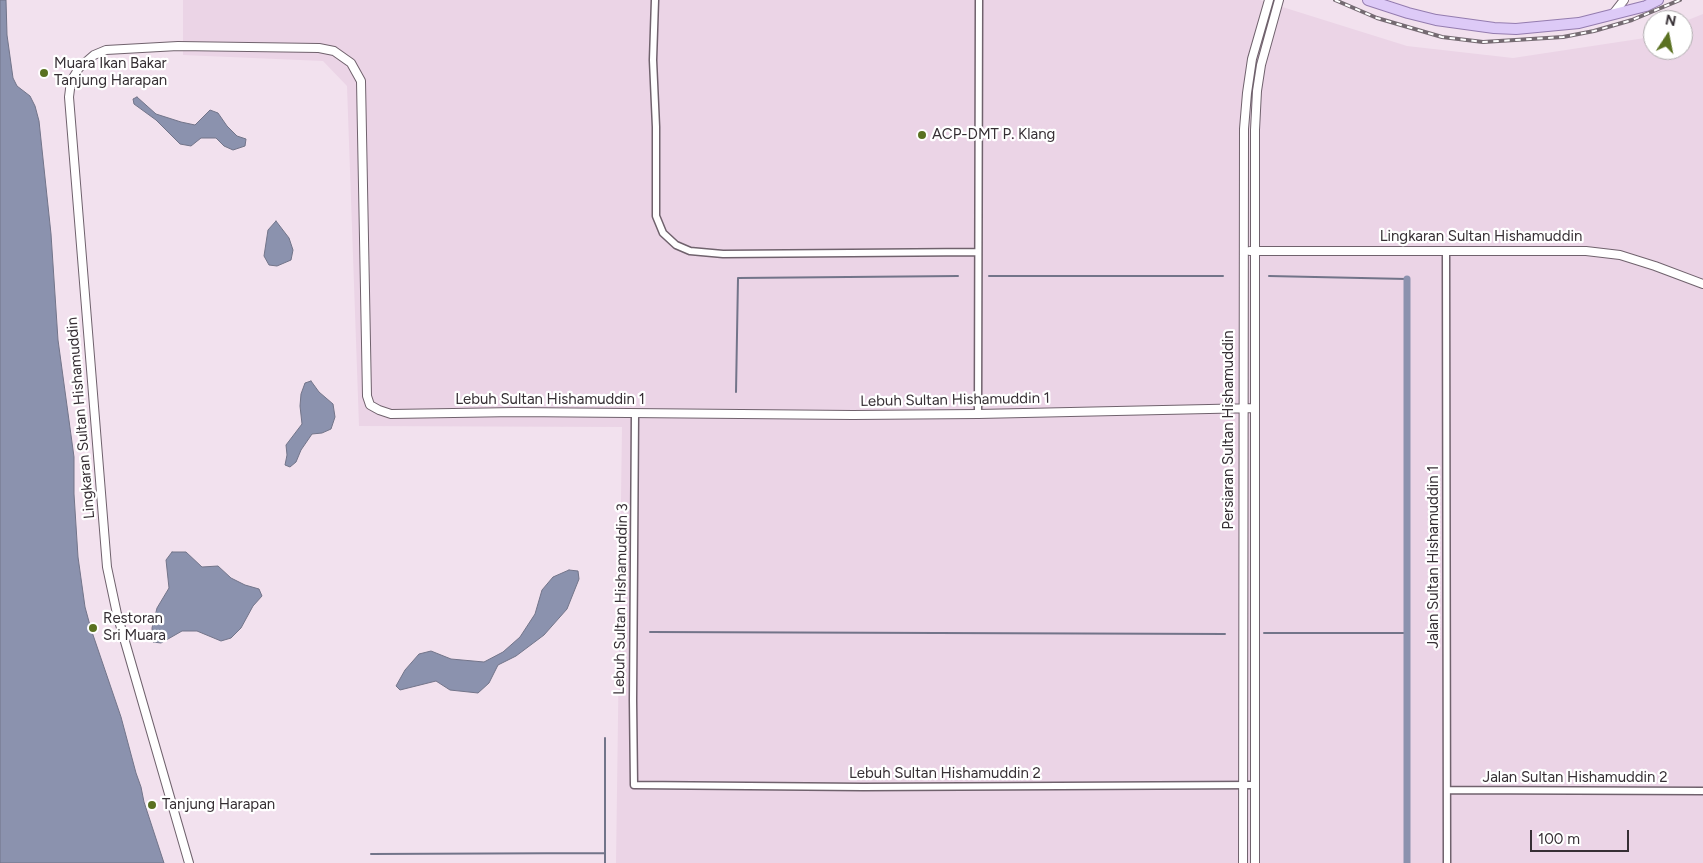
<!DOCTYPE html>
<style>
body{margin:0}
#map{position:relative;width:1703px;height:863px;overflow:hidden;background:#f2e1ee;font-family:Figtree,sans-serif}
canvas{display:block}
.north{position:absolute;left:1643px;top:10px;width:50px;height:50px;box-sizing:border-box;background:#fff;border:1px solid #afacae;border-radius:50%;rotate:11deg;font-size:14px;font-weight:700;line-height:20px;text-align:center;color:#362f34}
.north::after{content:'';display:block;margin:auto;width:18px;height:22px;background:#5a7121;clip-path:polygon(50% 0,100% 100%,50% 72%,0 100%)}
.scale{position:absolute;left:1530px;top:830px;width:99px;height:22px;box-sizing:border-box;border:2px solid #362f34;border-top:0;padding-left:6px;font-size:15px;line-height:18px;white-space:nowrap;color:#362f34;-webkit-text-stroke:4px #fff;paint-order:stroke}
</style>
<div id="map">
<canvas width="1703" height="863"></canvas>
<div class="north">N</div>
<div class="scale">100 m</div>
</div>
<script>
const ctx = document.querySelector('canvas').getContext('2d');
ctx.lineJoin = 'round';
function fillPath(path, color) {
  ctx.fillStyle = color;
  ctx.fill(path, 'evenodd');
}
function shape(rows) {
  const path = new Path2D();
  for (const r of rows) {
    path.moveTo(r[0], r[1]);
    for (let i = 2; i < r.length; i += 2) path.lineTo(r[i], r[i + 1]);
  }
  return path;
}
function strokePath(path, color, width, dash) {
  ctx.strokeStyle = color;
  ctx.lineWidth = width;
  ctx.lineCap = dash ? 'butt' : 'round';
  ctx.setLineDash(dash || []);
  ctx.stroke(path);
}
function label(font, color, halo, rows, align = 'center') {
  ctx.font = font + ' Figtree,sans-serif';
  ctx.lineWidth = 4.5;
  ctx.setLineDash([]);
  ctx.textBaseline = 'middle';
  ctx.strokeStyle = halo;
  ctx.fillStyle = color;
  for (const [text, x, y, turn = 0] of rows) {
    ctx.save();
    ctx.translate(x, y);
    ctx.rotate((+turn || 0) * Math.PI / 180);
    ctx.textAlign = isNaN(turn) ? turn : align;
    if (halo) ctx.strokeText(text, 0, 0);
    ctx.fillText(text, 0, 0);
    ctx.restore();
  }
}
const built = shape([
 [183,0,1260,0,1407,46,1513,58,1645,38,1653,35,1653,50,1683,50,1683,22,1703,14,1703,863,616,863,622,427,359,426,347,86,323,61,183,55]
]);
const water = shape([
 [0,0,6,0,7,35,13,78,17,86,30,96,35,106,39,121,51,234,58,340,74,457,74,494,78,557,85,607,91,629,121,717,136,773,141,787,144,802,164,863,0,863,0,0],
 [137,97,156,114,181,122,195,125,210,110,218,113,227,126,237,136,246,139,245,146,233,150,224,146,216,138,201,138,191,146,180,144,156,120,134,104,133,99,137,97],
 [276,221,289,238,293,250,291,260,277,266,269,265,264,256,268,230,276,221],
 [311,381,319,392,333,404,335,417,331,429,322,433,312,434,301,450,296,462,290,467,285,465,287,455,286,445,302,424,300,406,301,394,305,383,311,381],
 [172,552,186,552,202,567,218,566,231,578,245,585,259,589,262,596,253,606,241,628,231,638,221,641,197,631,182,631,161,643,153,642,152,628,157,608,169,588,166,560,172,552],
 [569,570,578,571,579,579,567,609,544,635,516,656,498,665,489,683,478,693,450,690,436,681,400,690,396,686,405,670,419,654,431,651,451,659,484,662,503,652,520,637,535,614,542,590,553,577,569,570]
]);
const stream = shape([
 [989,276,1223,276],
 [1269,276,1407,279],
 [736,392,738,278,958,276],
 [650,632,1225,634],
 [1264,633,1407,633],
 [605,738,605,863],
 [371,854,605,853]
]);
const canal = shape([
 [1407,863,1407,279]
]);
const minor = shape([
 [655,0,653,60,656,127,656,216,663,233,676,245,690,251,723,254,978,252],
 [1446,252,1447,863],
 [635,414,633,700,634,785,863,787,1255,785],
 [978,414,979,0],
 [1447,790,1703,791]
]);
const tertiary = shape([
 [1613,14,1624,0],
 [1250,251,1586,251,1620,255,1655,266,1703,284],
 [189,863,117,614,107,567,69,97,71,81,79,68,94,55,106,50,178,46,319,48,334,51,351,63,361,81,367,396,370,405,379,410,391,414,516,412,853,415,978,414,1255,408],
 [1243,863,1244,129,1247,93,1252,59,1269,0],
 [1255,863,1255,130,1257,91,1261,65,1279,0]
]);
const primary = shape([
 [1368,0,1408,13,1436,20,1494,28,1516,29,1579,23,1646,6,1658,0]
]);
const rail = shape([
 [1335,0,1377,18,1442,37,1483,42,1563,37,1594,31,1632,20,1680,0]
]);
const markers = [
 [44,73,5,"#5a7121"],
 [922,135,5,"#5a7121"],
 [93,628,5,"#5a7121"],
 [152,805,5,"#5a7121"]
];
const poiNames = [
 ["Muara Ikan Bakar",54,64],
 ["Tanjung Harapan",54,81],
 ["ACP-DMT P. Klang",932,135],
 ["Restoran",103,619],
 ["Sri Muara",103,636],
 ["Tanjung Harapan",162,805]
];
const streetNames = [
 ["Lingkaran Sultan Hishamuddin",1481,237],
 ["Lebuh Sultan Hishamuddin 1",550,400],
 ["Lebuh Sultan Hishamuddin 1",955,400,-1],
 ["Lingkaran Sultan Hishamuddin",81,418,-95],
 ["Persiaran Sultan Hishamuddin",1229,430,-90],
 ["Jalan Sultan Hishamuddin 1",1434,557,-90],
 ["Lebuh Sultan Hishamuddin 3",621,599,-89],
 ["Lebuh Sultan Hishamuddin 2",945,774],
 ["Jalan Sultan Hishamuddin 2",1575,778]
];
fillPath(built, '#ebd4e6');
fillPath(water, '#8b92ae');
strokePath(water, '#727489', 1);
strokePath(stream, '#727489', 2);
strokePath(canal, '#8b92ae', 7);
strokePath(minor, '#70626d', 9);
strokePath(tertiary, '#70626d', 10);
strokePath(primary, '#947caf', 12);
strokePath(minor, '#fff', 6);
strokePath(tertiary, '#fff', 8);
strokePath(primary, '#ddcaf7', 10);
strokePath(rail, '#756b72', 4);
strokePath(rail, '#fff', 2, [5.5]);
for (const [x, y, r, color] of markers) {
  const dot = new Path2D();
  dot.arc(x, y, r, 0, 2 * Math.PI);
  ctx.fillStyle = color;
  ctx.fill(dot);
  strokePath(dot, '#fff', 2);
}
label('15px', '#362f34', '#fff', poiNames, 'left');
label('15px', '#362f34', '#fff', streetNames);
</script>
